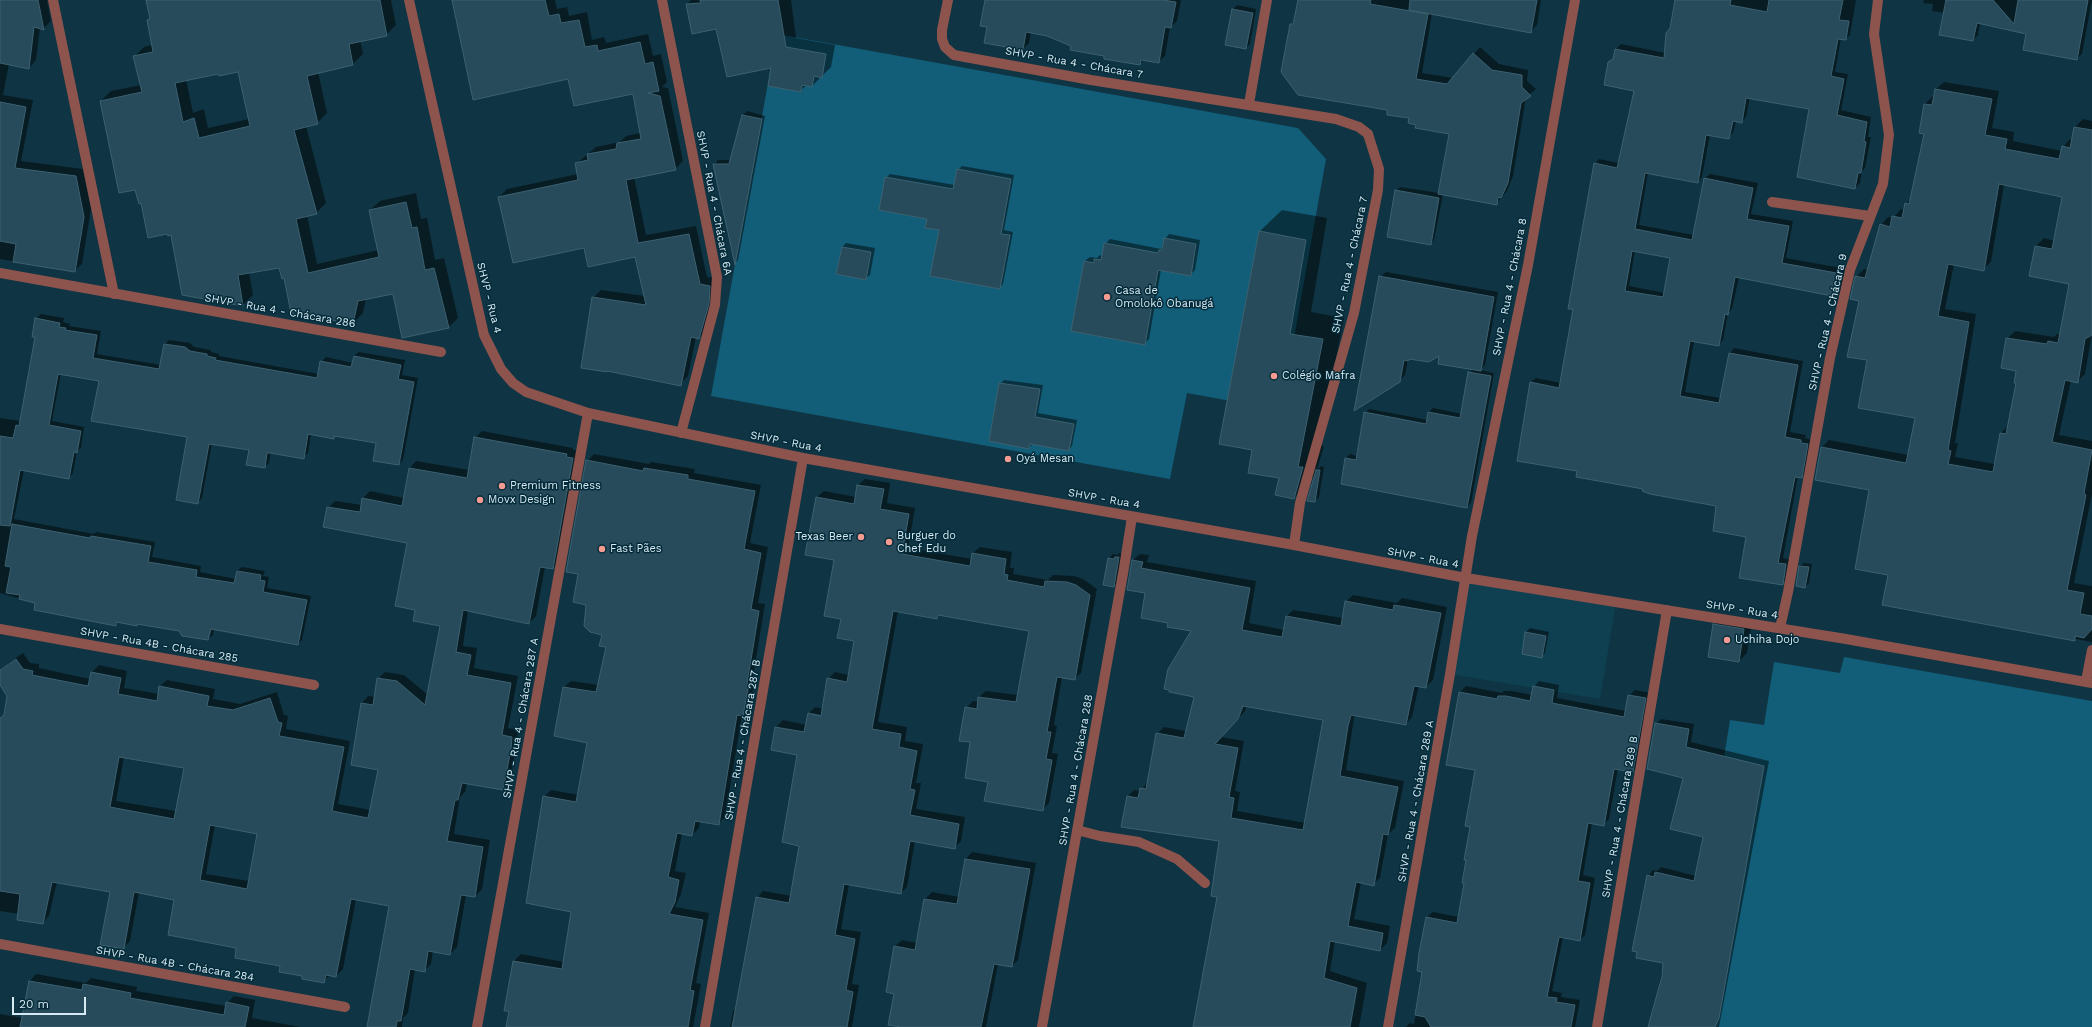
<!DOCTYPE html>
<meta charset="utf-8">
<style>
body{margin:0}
#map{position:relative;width:2092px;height:1027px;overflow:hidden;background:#0f3544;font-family:"Work Sans",sans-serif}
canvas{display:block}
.scale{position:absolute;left:12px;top:997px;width:74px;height:18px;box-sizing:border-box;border:2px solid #d6eaf4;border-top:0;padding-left:5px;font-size:12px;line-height:14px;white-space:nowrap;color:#d6eaf4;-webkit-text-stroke:3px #042b39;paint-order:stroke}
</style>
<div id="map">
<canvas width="2092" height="1027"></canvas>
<div class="scale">20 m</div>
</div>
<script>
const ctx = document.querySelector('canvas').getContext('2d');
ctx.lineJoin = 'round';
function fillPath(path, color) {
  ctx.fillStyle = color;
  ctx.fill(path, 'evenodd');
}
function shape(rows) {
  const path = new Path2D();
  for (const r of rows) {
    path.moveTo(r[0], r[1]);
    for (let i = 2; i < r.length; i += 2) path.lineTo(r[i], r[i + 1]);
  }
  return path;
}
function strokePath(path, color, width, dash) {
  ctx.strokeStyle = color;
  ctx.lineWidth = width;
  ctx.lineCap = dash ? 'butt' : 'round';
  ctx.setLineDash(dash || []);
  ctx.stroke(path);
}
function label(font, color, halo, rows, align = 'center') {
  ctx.font = font + ' "Work Sans",sans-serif';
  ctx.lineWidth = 3;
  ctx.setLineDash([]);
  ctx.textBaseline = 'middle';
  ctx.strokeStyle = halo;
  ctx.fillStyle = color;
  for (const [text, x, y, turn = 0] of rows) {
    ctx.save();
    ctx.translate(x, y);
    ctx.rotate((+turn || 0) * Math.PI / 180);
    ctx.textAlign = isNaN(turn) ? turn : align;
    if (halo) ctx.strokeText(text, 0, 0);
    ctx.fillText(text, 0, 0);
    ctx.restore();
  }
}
const built = shape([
 [1466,578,1616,602,1600,699,1450,674]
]);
const green = shape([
 [777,34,1298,128,1326,159,1281,410,1187,393,1170,479,711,396],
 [1844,657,2092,701,2092,1027,1681,1027,1730,720,1764,725,1774,662,1840,673]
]);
const shadow = shape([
 [0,0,47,0,51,21,44,28,40,28,36,60,29,68,9,64,3,95,33,100,21,161,83,169,91,209,82,264,74,271,0,259],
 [147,0,391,0,396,25,386,35,360,40,363,54,353,64,318,72,327,113,317,123,306,126,326,203,316,213,307,215,317,264,379,250,370,210,380,201,416,193,421,219,427,218,435,260,444,258,458,318,448,328,394,292,366,298,363,313,353,323,285,277,280,267,249,272,253,295,243,305,183,294,172,234,142,202,101,101,111,91,141,85,134,57,144,47,152,45,148,20,151,17],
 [239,71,249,119,208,128,204,109,193,113,186,79,219,73],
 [453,0,555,0,557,9,567,7,569,16,587,12,592,40,604,37,606,43,648,34,653,56,661,54,667,82,662,87,668,88,683,161,675,169,634,177,646,235,696,226,707,277,717,278,707,330,699,338,696,337,688,376,680,384,593,298,601,290,645,296,636,256,584,246,499,197,507,189,578,174,576,164,596,147,620,142,626,136,641,133,634,93,569,78],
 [691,0,791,0,796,38,835,45,831,67,812,86,807,85,800,91,772,66,717,28,693,33,687,4],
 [986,0,1181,0,1177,21,1170,27,1165,56,1158,62,1144,60,1140,64,1106,55,1047,35,1031,32,1029,43,1023,49,988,26],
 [1299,0,1541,0,1537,25,1531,31,1432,13,1422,73,1453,78,1480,47,1499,64,1528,70,1527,81,1536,89,1526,97,1513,176,1507,191,1496,204,1443,194,1434,240,1430,244,1396,191,1400,187,1439,193,1450,134,1389,109,1291,24,1295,20],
 [1693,0,1856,0,1850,35,1846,39,1841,38,1835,72,1848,74,1841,110,1871,117,1868,137,1871,137,1865,168,1862,171,1860,183,1855,188,1810,108,1750,97,1746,117,1742,122,1736,121,1733,133,1728,138,1710,134,1702,177,1698,182,1648,173,1639,225,1694,235,1705,178,1710,174,1758,183,1751,214,1793,221,1786,258,1847,269,1842,291,1837,296,1739,277,1732,309,1728,313,1723,340,1719,345,1694,341,1685,392,1721,398,1730,353,1734,348,1803,361,1790,432,1806,435,1805,438,1812,440,1806,472,1802,477,1798,476,1783,558,1791,560,1787,579,1782,583,1747,536,1717,505,1578,470,1531,382,1536,378,1561,383,1574,309,1595,164,1599,159,1619,163,1636,90,1609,63,1615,57,1616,49,1621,44,1665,53],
 [1635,250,1671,257,1665,293,1629,286],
 [1924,0,2092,0,2082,54,2076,59,2027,33,1980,23,1978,35,1973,40,1944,13,1932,11,1933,4,1923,3],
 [1237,5,1256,9,1250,44,1246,48,1233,9],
 [1944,82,1999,91,1992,128,2014,132,2013,141,2062,151,2063,147,2070,139,2073,139,2075,127,2083,119,2092,121,2092,334,2085,374,2077,382,2071,380,2059,435,2092,441,2092,494,2074,583,2092,586,2092,642,1884,604,1889,574,1870,490,1822,447,1829,440,1908,455,1916,417,1868,360,1856,277,1864,269,1868,270,1881,225,1888,217,1893,218,1901,209,1904,210,1905,204,1912,198,1925,133,1920,132,1925,104,1933,96,1935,97,1936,89],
 [2004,185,2063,196,2055,241,2044,238,2036,246,2030,275,2070,283,2060,334,2057,334,2054,337,2015,331,2007,339,2017,370,2018,382,2009,425,2001,433,1995,464,1955,457,1958,443,1955,443,1976,314,1945,309,1954,264,1983,269,1991,262],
 [747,111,765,116,738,260,735,263,715,164,718,160,731,160,743,115],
 [962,166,1014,175,1004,230,1013,232,1003,284,999,288,886,178,890,174,955,185,958,170],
 [1282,210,1327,218,1311,312,1344,318,1319,445,1324,446,1317,470,1321,466,1324,467,1319,497,1315,501,1315,476,1294,498,1280,477,1253,449,1260,231],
 [1169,234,1200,240,1195,270,1190,275,1161,270,1149,339,1144,344,1085,261,1090,257,1097,258,1100,255,1103,256,1105,244,1110,239,1161,249,1165,239],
 [846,243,875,248,870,275,866,278,838,273,842,247],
 [1386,272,1498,292,1485,365,1480,370,1494,373,1471,503,1467,507,1346,458,1350,454,1357,456,1365,413,1369,409,1428,420,1429,412,1433,408,1462,414,1469,373,1473,369,1441,354,1410,358,1408,360,1405,375,1399,381,1380,277],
 [41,314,64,318,63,322,70,324,69,326,101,331,97,354,161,365,165,344,169,340,190,343,194,347,211,350,211,352,219,354,219,356,319,374,321,362,326,357,353,363,354,356,359,352,405,360,402,375,418,378,403,460,399,464,378,442,336,435,333,438,311,434,308,453,303,457,271,452,269,463,264,467,250,449,212,443,202,498,198,503,188,436,100,380,61,373,52,421,84,427,81,448,77,451,73,473,69,478,24,470,14,519,94,534,96,532,155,542,152,557,201,566,200,572,236,579,237,571,242,567,265,571,263,576,269,577,267,588,311,596,302,640,298,644,214,629,213,635,208,639,179,630,138,623,137,625,119,621,115,625,0,593,0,418,21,421,36,336,36,319],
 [1004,380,1043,385,1038,413,1077,420,1072,446,1069,450,1033,444,1029,448,1000,384],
 [482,431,573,448,573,450,580,451,560,561,553,568,545,567,536,616,529,623,468,610,463,646,477,648,474,668,518,676,508,728,518,730,517,741,510,782,503,789,467,783,465,792,460,797,454,834,490,840,482,889,475,896,466,895,457,947,450,954,433,951,431,964,424,971,415,969,408,1013,403,1018,402,1027,368,1027,390,905,356,899,343,969,336,976,330,975,323,982,237,947,175,899,139,892,130,941,123,948,111,891,57,882,49,916,42,923,19,914,0,911,0,717,5,714,8,696,0,683,0,669,23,653,30,663,39,664,39,668,90,679,92,672,99,665,127,671,124,688,159,694,160,686,167,680,215,689,213,699,240,704,277,692,284,715,288,716,286,729,350,741,338,804,371,810,379,769,362,703,368,696,375,697,378,679,385,672,404,675,428,695,441,625,416,609,408,542,328,508,335,501,362,505,363,498,370,491,404,498,410,468,416,461,469,470,475,438],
 [124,757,185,768,176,811,116,801],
 [215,825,258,833,249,881,206,874],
 [594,454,649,464,651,462,695,469,694,473,761,485,750,543,768,547,758,603,765,604,753,677,755,678,750,708,742,715,725,817,718,824,700,821,699,828,692,835,682,833,675,871,686,873,681,894,675,907,709,913,696,983,701,984,693,1027,507,1027,510,1011,505,1010,514,961,521,954,564,962,572,911,544,797,551,790,579,795,589,742,564,687,571,681,599,685,607,646,587,604,579,573,587,461],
 [865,479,890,483,887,503,915,508,908,548,972,559,973,553,980,547,1012,552,1010,568,1014,568,1013,574,1048,580,1053,575,1074,576,1083,579,1097,589,1081,673,1074,679,1062,677,1054,725,1057,726,1052,753,1058,754,1049,803,1042,810,989,781,971,742,966,708,973,701,979,702,979,697,986,691,1018,695,1030,630,940,615,937,618,898,611,878,722,907,727,905,741,923,744,916,783,921,783,916,809,965,817,961,841,954,848,915,841,907,887,901,893,849,884,841,929,861,932,852,984,859,985,852,1027,730,1027,733,1011,737,1007,757,898,763,891,792,896,801,845,798,754,772,749,776,727,783,720,806,725,808,714,815,707,823,709,828,679,835,672,849,675,856,640,842,618,836,560,806,554,817,497,824,491,856,497,858,485],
 [812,713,826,716,825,718,812,715],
 [1119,553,1122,554,1118,582,1114,586,1104,584,1109,558,1113,554,1118,555],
 [1140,554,1149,555,1147,562,1256,581,1249,623,1284,630,1287,616,1293,610,1343,618,1346,602,1353,595,1397,603,1402,598,1447,607,1433,680,1426,687,1419,685,1412,717,1406,724,1355,715,1354,718,1346,770,1404,781,1395,828,1388,834,1380,878,1373,884,1361,882,1354,919,1390,926,1387,943,1380,950,1335,941,1330,971,1367,983,1359,1027,1194,1027,1218,897,1220,840,1128,796,1134,790,1140,791,1148,782,1157,734,1164,727,1186,731,1195,697,1193,630,1169,622,1147,593,1133,560],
 [1247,705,1324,719,1306,823,1237,811,1240,792,1235,791,1244,741,1221,737,1245,711],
 [1804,563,1812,564,1809,583,1805,587,1800,566],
 [1722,616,1752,621,1747,653,1739,661,1714,625],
 [1530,628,1549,632,1545,653,1541,657,1523,653,1526,632],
 [1539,681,1559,685,1557,698,1626,711,1629,696,1635,690,1651,693,1639,766,1633,771,1618,768,1609,819,1603,825,1592,823,1583,875,1595,878,1585,935,1580,940,1563,937,1552,991,1562,993,1561,997,1580,1000,1575,1027,1406,1027,1410,1023,1414,1024,1424,971,1427,917,1433,912,1459,917,1465,882,1476,769,1447,764,1460,692,1466,686,1502,693,1504,691,1512,691,1532,695,1534,687],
 [1661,719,1694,724,1691,742,1769,761,1719,1027,1649,1027,1664,963,1648,876,1653,870,1657,871,1661,867,1696,876,1704,836,1684,777,1656,724],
 [972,852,1036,863,1018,960,1012,966,998,964,986,1027,895,1027,895,946,902,940,917,943,925,899,932,892,959,897,966,859],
 [36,974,86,983,91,978,137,987,136,991,227,1006,227,1003,234,996,255,1000,252,1018,300,1027,0,1027,0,1014,23,1018,30,981]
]);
const building = shape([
 [0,0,38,0,44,30,34,27,29,69,0,63,0,0],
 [146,0,380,0,387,36,349,44,353,65,307,76,318,124,294,130,317,214,296,219,308,273,379,257,369,210,406,202,412,228,417,227,425,270,434,268,449,328,402,338,393,294,358,301,353,324,291,313,284,278,282,279,279,268,238,275,243,306,182,295,171,235,168,236,167,234,148,238,141,203,139,204,135,190,119,193,100,101,142,92,133,56,153,52,147,20,150,19,146,0],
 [238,72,250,126,199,138,194,118,183,122,175,83,218,74,219,76,238,72],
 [452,0,545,0,549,16,559,14,561,23,579,20,585,47,597,45,598,51,640,42,645,64,653,62,659,91,648,93,660,96,676,170,626,180,638,243,689,234,700,284,710,286,709,304,699,339,691,337,681,386,607,371,607,372,581,368,592,297,646,305,635,257,588,267,584,248,513,263,498,197,578,180,575,163,588,160,587,154,616,149,617,143,641,139,633,94,574,106,568,79,473,100,452,0],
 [700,0,778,0,786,47,826,54,822,78,814,76,812,87,802,85,801,92,768,86,771,68,727,77,716,29,692,34,686,4,701,3,700,0],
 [985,0,1163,0,1176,2,1171,28,1165,27,1159,63,1141,60,1140,65,1104,59,1104,56,1070,50,1071,46,1047,36,1026,32,1023,50,984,43,987,27,980,26,985,0],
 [1298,0,1371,0,1370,4,1428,14,1416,79,1447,84,1473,53,1492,70,1522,75,1522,87,1531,96,1521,103,1508,183,1501,198,1498,197,1497,205,1438,194,1449,134,1415,128,1416,125,1408,123,1409,118,1387,115,1387,110,1298,95,1281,72,1290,24,1293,24,1298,0],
 [1410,0,1537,0,1531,33,1409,10,1410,0],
 [1675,0,1731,0,1730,5,1767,12,1769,0,1843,0,1839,20,1849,21,1846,40,1838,39,1831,76,1844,79,1837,115,1867,122,1864,141,1866,142,1861,173,1858,173,1855,189,1797,177,1809,109,1746,98,1742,123,1733,121,1729,139,1706,135,1698,183,1645,173,1635,229,1692,240,1704,178,1753,188,1747,219,1789,226,1782,263,1842,274,1837,297,1735,277,1728,315,1725,314,1719,346,1690,341,1680,396,1719,403,1729,353,1798,365,1785,437,1801,440,1801,443,1808,444,1802,478,1795,477,1778,563,1786,564,1783,585,1739,578,1746,537,1713,531,1716,506,1650,494,1642,491,1643,489,1576,477,1577,471,1517,461,1530,382,1559,388,1573,309,1568,309,1594,163,1617,168,1634,91,1604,85,1608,62,1613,59,1615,49,1664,58,1666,33,1670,28,1675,0],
 [1632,251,1670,258,1663,297,1625,291,1632,251],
 [1946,0,1993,0,2014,24,2018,0,2088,0,2077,60,2023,50,2026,34,1977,23,1973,41,1939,35,1946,0],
 [1232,9,1253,13,1246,49,1225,45,1232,9],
 [1935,89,1992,99,1985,135,2007,139,2005,149,2059,159,2062,146,2070,148,2074,127,2092,130,2092,335,2085,339,2078,383,2065,380,2052,442,2092,450,2084,493,2086,495,2067,590,2084,593,2080,614,2092,616,2092,629,2084,638,2075,636,2075,641,1882,605,1888,575,1855,569,1869,490,1815,480,1821,447,1906,463,1915,418,1858,408,1867,360,1847,357,1859,301,1850,299,1855,276,1865,278,1880,224,1890,227,1892,216,1902,218,1905,203,1909,204,1924,134,1919,133,1924,104,1932,105,1935,89],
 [1999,184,2062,197,2052,249,2035,246,2029,276,2069,284,2058,343,2048,341,2047,344,2006,338,2001,368,2016,371,2014,383,2016,383,2006,434,2000,433,1993,472,1948,464,1951,451,1948,450,1969,322,1938,316,1948,264,1984,271,1999,184],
 [0,102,26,107,15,168,76,176,84,217,75,272,13,262,16,244,0,241,0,102],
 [742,115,762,119,735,265,713,164,729,164,742,115],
 [957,169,1011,179,1001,234,1010,235,1000,289,930,276,939,230,925,228,927,219,879,210,885,177,953,189,957,169],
 [1395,190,1439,198,1431,245,1387,237,1395,190],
 [1259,231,1306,240,1290,334,1323,339,1298,467,1303,467,1294,499,1275,495,1279,478,1248,473,1252,450,1219,444,1259,231],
 [1164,238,1196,244,1191,276,1158,270,1145,345,1071,331,1084,261,1094,263,1094,259,1101,260,1104,243,1158,253,1159,250,1162,250,1164,238],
 [842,247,871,252,866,280,836,274,842,247],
 [1379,276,1494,297,1481,371,1438,364,1439,356,1429,362,1409,359,1408,361,1404,360,1400,382,1354,411,1379,276],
 [35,318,60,323,59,327,66,328,65,330,97,335,93,358,159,369,164,344,185,347,190,351,207,354,207,356,216,358,215,360,317,378,320,361,351,367,354,356,401,365,398,379,414,382,399,465,373,461,376,443,334,436,334,439,308,434,304,459,270,453,267,453,265,468,246,465,249,450,209,444,198,504,176,500,187,437,91,421,99,381,58,374,49,425,81,431,77,453,74,452,69,479,20,470,10,526,0,525,0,436,13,438,16,425,19,426,35,337,32,337,35,318],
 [1468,372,1491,376,1467,508,1341,484,1345,458,1356,460,1364,412,1426,424,1428,412,1460,418,1468,372],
 [999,383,1040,389,1035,417,1074,424,1069,451,1030,444,1029,449,989,441,999,383],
 [474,437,567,454,566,457,573,458,553,569,540,567,529,624,463,610,456,652,471,655,467,675,511,683,502,735,512,737,511,749,503,790,462,783,458,800,455,800,447,841,483,847,475,897,461,895,450,955,428,951,425,972,410,969,401,1021,397,1021,396,1027,367,1027,389,906,351,899,336,977,326,975,324,983,302,979,302,976,279,972,280,966,235,958,236,948,168,935,174,900,134,892,124,949,100,945,110,892,52,882,43,924,17,920,20,894,0,891,0,718,4,715,7,696,0,685,0,670,16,659,23,669,33,671,32,675,88,686,91,672,121,678,118,694,157,701,159,686,209,696,207,706,233,710,270,698,278,722,282,723,279,736,344,747,332,811,368,818,378,770,351,765,361,703,373,705,377,678,397,681,425,705,440,626,413,621,415,610,395,606,407,543,323,527,327,507,360,512,362,498,402,506,409,468,467,478,474,437],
 [119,757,184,768,174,819,110,807,119,757],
 [210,825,257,834,247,889,200,880,210,825],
 [586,460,643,471,644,468,688,475,688,479,755,491,744,549,761,553,751,609,759,611,747,684,749,685,743,716,737,715,719,825,695,821,692,836,677,833,668,877,679,880,675,902,669,914,703,920,690,990,694,991,688,1027,506,1027,509,1011,504,1011,513,961,562,969,571,912,526,903,543,796,576,802,587,743,554,736,563,687,596,692,606,647,599,646,602,635,590,632,584,626,586,605,573,602,578,574,566,572,586,460],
 [1316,470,1320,470,1315,502,1307,501,1316,470],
 [857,485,884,489,880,509,909,514,902,554,970,566,972,553,1006,559,1004,574,1008,575,1007,580,1044,587,1045,581,1067,582,1076,585,1090,595,1075,680,1057,677,1047,732,1051,732,1046,759,1052,760,1043,811,984,801,988,782,965,778,970,742,959,741,965,707,977,709,978,697,1016,702,1029,631,938,615,937,619,893,611,872,729,901,734,899,747,917,751,910,789,915,790,910,815,959,824,955,849,910,841,901,894,844,884,835,935,855,939,846,990,853,992,847,1027,732,1027,756,897,789,903,799,846,782,842,797,755,771,750,775,727,804,732,808,713,821,716,827,678,847,682,854,641,837,638,841,619,824,616,834,560,805,555,816,497,854,504,857,485],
 [12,524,90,538,91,536,151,546,148,562,197,570,196,577,234,583,237,571,261,575,260,580,265,581,263,592,307,600,298,645,211,629,208,640,182,636,179,631,137,624,137,626,116,622,116,626,34,610,35,603,19,599,20,595,6,593,11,567,5,566,12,524],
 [1115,557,1119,557,1114,587,1103,585,1108,558,1114,559,1115,557],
 [1132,560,1143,562,1141,568,1250,588,1242,630,1282,637,1286,616,1341,626,1345,601,1393,610,1394,605,1441,613,1426,688,1414,686,1406,725,1351,715,1348,726,1340,776,1398,787,1388,835,1383,834,1374,886,1356,882,1348,926,1383,933,1380,951,1330,941,1324,978,1357,988,1350,1027,1193,1027,1217,897,1211,896,1219,841,1121,827,1127,796,1138,798,1140,788,1146,789,1156,733,1184,738,1194,697,1169,692,1169,690,1164,689,1168,669,1191,631,1167,627,1168,623,1141,618,1145,593,1127,590,1132,560],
 [1243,706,1323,720,1303,830,1231,818,1234,798,1229,797,1238,748,1215,744,1238,719,1243,706],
 [1799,566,1809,567,1805,588,1796,586,1799,566],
 [1713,624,1744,629,1739,662,1708,657,1713,624],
 [1525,632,1546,636,1542,658,1522,654,1525,632],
 [1533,686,1554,690,1552,703,1624,717,1628,695,1646,698,1633,772,1614,769,1604,826,1588,823,1578,881,1590,883,1580,941,1559,937,1547,997,1557,998,1556,1002,1575,1005,1571,1027,1431,1027,1425,1017,1415,1015,1422,972,1417,971,1419,953,1426,917,1457,923,1464,883,1462,883,1466,860,1464,860,1470,827,1465,826,1475,770,1446,765,1459,692,1497,699,1498,696,1506,696,1530,701,1533,686],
 [1655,723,1689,729,1686,747,1764,766,1719,1018,1715,1027,1648,1027,1662,976,1663,963,1636,958,1637,952,1632,951,1647,875,1654,877,1655,872,1694,881,1703,837,1670,829,1683,778,1647,769,1655,723],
 [965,859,1030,869,1012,967,994,964,981,1027,901,1027,888,1025,894,994,886,992,894,946,915,950,924,899,957,904,965,859],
 [29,981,82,990,83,984,131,993,130,998,224,1015,226,1002,249,1007,245,1027,20,1027,29,981]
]);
const minor = shape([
 [53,0,114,294],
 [409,0,484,335,501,369,513,383,526,392,588,413,803,458,1294,545,1466,578,1846,639,2092,683],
 [662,0,717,277,715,305,681,433],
 [948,0,942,30,942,39,945,47,954,55,1091,80,1336,119,1359,127,1368,134,1379,169,1378,190,1354,313,1300,503,1294,545],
 [1249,104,1267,0],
 [1772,202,1870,216],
 [0,273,441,352],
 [1780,628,1788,592,1830,358,1850,270,1883,184,1889,135,1874,34,1878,0],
 [0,629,314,685],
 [2086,681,2092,650],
 [1077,830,1100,836,1139,842,1177,859,1205,883],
 [0,944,345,1007],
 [477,1027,588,413],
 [705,1027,803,458],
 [1042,1027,1124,568,1132,517],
 [1388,1027,1450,674,1472,536,1528,265,1575,0],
 [1597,1027,1667,610]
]);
const markers = [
 [1107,297,4,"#f59c92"],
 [1274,376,4,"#f59c92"],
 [1008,459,4,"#f59c92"],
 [502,486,4,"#f59c92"],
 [480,500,4,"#f59c92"],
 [861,537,4,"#f59c92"],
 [889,542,4,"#f59c92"],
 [602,549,4,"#f59c92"],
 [1727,640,4,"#f59c92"]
];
const streetNames = [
 ["SHVP - Rua 4 - Chácara 7",1074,63,10],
 ["SHVP - Rua 4 - Chácara 6A",714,203,79],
 ["SHVP - Rua 4 - Chácara 7",1350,265,-78],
 ["SHVP - Rua 4 - Chácara 8",1510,287,-79],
 ["SHVP - Rua 4",489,298,76],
 ["SHVP - Rua 4 - Chácara 286",280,311,10],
 ["SHVP - Rua 4 - Chácara 9",1828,322,-77],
 ["SHVP - Rua 4",786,442,11],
 ["SHVP - Rua 4",1104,499,10],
 ["SHVP - Rua 4",1423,558,11],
 ["SHVP - Rua 4",1742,610,9],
 ["SHVP - Rua 4B - Chácara 285",159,645,10],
 ["SHVP - Rua 4 - Chácara 287 A",521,718,-80],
 ["SHVP - Rua 4 - Chácara 287 B",743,740,-80],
 ["SHVP - Rua 4 - Chácara 288",1076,770,-80],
 ["SHVP - Rua 4 - Chácara 289 A",1416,801,-80],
 ["SHVP - Rua 4 - Chácara 289 B",1620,817,-80],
 ["SHVP - Rua 4B - Chácara 284",175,964,10]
];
const poiNames = [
 ["Casa de",1115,291],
 ["Omolokô Obanugá",1115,304],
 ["Colégio Mafra",1282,376],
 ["Oyá Mesan",1016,459],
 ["Premium Fitness",510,486],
 ["Movx Design",488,500],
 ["Burguer do",897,536],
 ["Chef Edu",897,549],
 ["Texas Beer",853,537,"right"],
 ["Fast Pães",610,549],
 ["Uchiha Dojo",1735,640]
];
fillPath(built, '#0f4052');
fillPath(green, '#125e79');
fillPath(shadow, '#0007');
fillPath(building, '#274b5b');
strokePath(building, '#3c6171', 1);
strokePath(minor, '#8d534d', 10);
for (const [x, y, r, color] of markers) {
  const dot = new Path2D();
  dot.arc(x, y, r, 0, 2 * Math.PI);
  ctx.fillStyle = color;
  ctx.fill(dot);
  strokePath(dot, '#042b39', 1.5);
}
label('11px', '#d6eaf4', '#042b39', streetNames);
label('11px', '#d6eaf4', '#042b39', poiNames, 'left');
</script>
